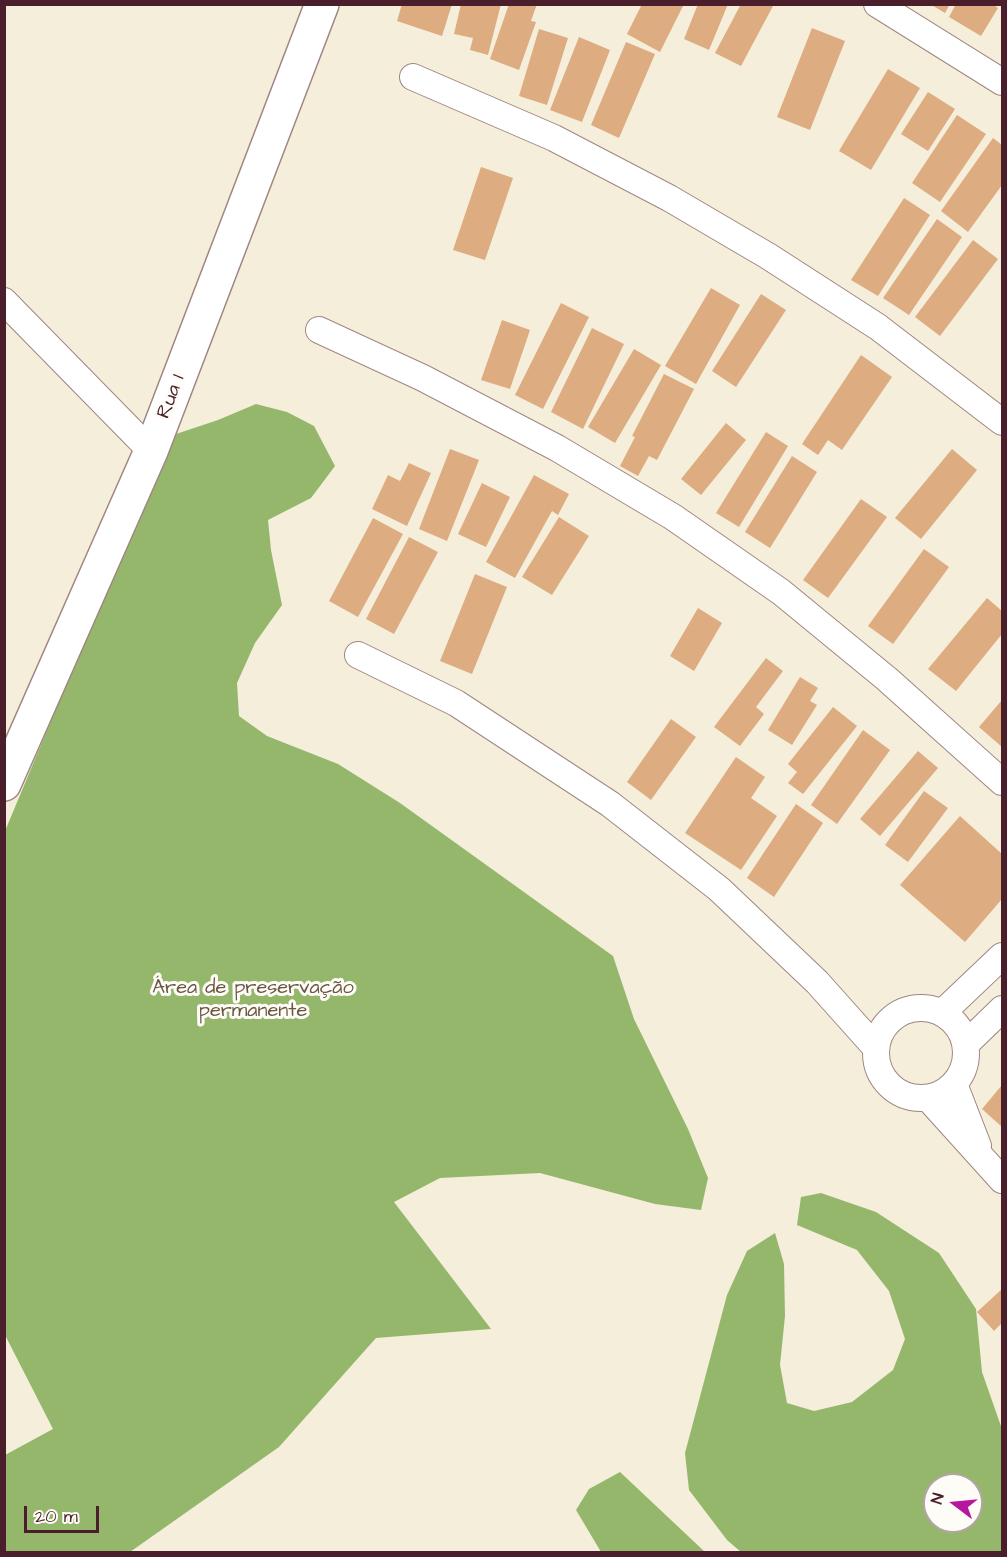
<!DOCTYPE html>
<meta charset="utf-8">
<style>
body{margin:0}
#map{position:relative;width:1007px;height:1557px;overflow:hidden;background:#f5eeda;font-family:"Architects Daughter",sans-serif}
canvas{display:block}
.frame{position:absolute;inset:0;border:6px solid #4a1f2b;pointer-events:none}
.north{position:absolute;left:923px;top:1473px;width:60px;height:60px;box-sizing:border-box;background:#fdfcf7;border:2px solid #b5a4a5;border-radius:50%;rotate:286deg;font-size:16px;font-weight:700;line-height:24px;text-align:center;color:#4a1f2b}
.north::after{content:'';display:block;margin:auto;width:21px;height:27px;background:#b5179e;clip-path:polygon(50% 0,100% 100%,50% 72%,0 100%)}
.scale{position:absolute;left:24px;top:1506px;width:75px;height:27px;box-sizing:border-box;border:3px solid #4a1f2b;border-top:0;padding-left:8px;font-size:18px;line-height:21px;white-space:nowrap;color:#4a1f2b;-webkit-text-stroke:4px #fdfcf7;paint-order:stroke}
</style>
<div id="map">
<canvas width="1007" height="1557"></canvas>
<div class="frame"></div>
<div class="north">N</div>
<div class="scale">20 m</div>
</div>
<script>
const ctx = document.querySelector('canvas').getContext('2d');
ctx.lineJoin = 'round';
function fillPath(path, color) {
  ctx.fillStyle = color;
  ctx.fill(path, 'evenodd');
}
function shape(rows) {
  const path = new Path2D();
  for (const r of rows) {
    if (r.length === 3) {
      path.moveTo(r[0] + r[2], r[1]);
      path.arc(r[0], r[1], r[2], 0, 2 * Math.PI);
      continue;
    }
    path.moveTo(r[0], r[1]);
    for (let i = 2; i < r.length; i += 2) path.lineTo(r[i], r[i + 1]);
  }
  return path;
}
function strokePath(path, color, width, dash) {
  ctx.strokeStyle = color;
  ctx.lineWidth = width;
  ctx.lineCap = dash ? 'butt' : 'round';
  ctx.setLineDash(dash || []);
  ctx.stroke(path);
}
function label(font, color, halo, rows, align = 'center') {
  ctx.font = font + ' "Architects Daughter",sans-serif';
  ctx.lineWidth = 6;
  ctx.setLineDash([]);
  ctx.textBaseline = 'middle';
  ctx.strokeStyle = halo;
  ctx.fillStyle = color;
  for (const [text, x, y, turn = 0] of rows) {
    ctx.save();
    ctx.translate(x, y);
    ctx.rotate((+turn || 0) * Math.PI / 180);
    ctx.textAlign = isNaN(turn) ? turn : align;
    if (halo) ctx.strokeText(text, 0, 0);
    ctx.fillText(text, 0, 0);
    ctx.restore();
  }
}
const forest = shape([
 [256,404,287,412,314,426,335,466,311,498,268,520,271,550,282,605,255,643,237,683,239,716,267,736,338,764,400,803,613,956,634,1019,688,1129,708,1178,701,1210,655,1204,540,1173,440,1178,394,1202,491,1329,376,1338,279,1447,130,1552,5,1552,5,1455,53,1429,5,1335,5,831,170,436,218,420],
 [821,1193,876,1212,939,1253,976,1309,982,1372,1002,1429,1002,1552,741,1552,727,1540,689,1490,685,1453,727,1295,747,1251,775,1233,784,1264,785,1316,780,1365,787,1403,814,1411,852,1402,893,1370,905,1339,889,1291,857,1250,797,1225,801,1197],
 [935,1485,971,1485,971,1521,935,1521],
 [620,1472,705,1552,601,1552,576,1510,589,1489]
]);
const building = shape([
 [402,4,452,4,442,36,397,21],
 [461,4,501,4,488,55,470,50,473,38,454,34],
 [509,4,537,4,531,21,536,22,519,70,490,59],
 [642,4,684,4,660,52,627,34],
 [698,4,728,4,709,50,684,39],
 [741,4,770,4,773,6,741,66,715,53],
 [930,4,950,4,945,13],
 [956,4,992,4,998,8,981,36,949,17],
 [812,28,845,41,810,130,777,117],
 [539,29,568,38,547,105,519,96],
 [579,37,610,50,582,122,550,110],
 [626,42,655,54,619,138,591,125],
 [888,69,920,88,871,170,839,151],
 [928,92,955,109,928,151,901,134],
 [957,115,986,134,940,202,912,183],
 [993,138,1002,145,1002,185,968,232,941,211],
 [481,167,513,178,485,260,453,250],
 [904,198,930,215,878,296,851,280],
 [937,219,962,237,909,315,883,298],
 [973,240,998,259,940,336,915,317],
 [711,288,740,305,696,384,665,366],
 [761,294,786,310,736,387,712,371],
 [561,303,589,317,543,409,515,395],
 [502,320,530,330,510,389,481,380],
 [592,328,624,344,583,429,551,412],
 [634,349,661,365,615,443,588,427],
 [861,355,892,377,842,450,828,440,818,455,802,444],
 [664,374,694,389,657,460,649,456,638,476,620,466,635,437,632,436],
 [726,423,746,440,701,495,681,479],
 [766,432,788,446,739,527,716,513],
 [450,449,479,460,447,541,419,529],
 [952,449,977,470,921,539,895,518],
 [792,456,817,472,770,548,745,532],
 [409,463,431,473,407,526,372,509,388,475,400,481],
 [534,475,569,494,558,515,552,511,515,578,486,562],
 [482,483,510,497,486,547,458,534],
 [861,499,887,517,828,598,803,580],
 [559,517,589,536,552,595,522,577],
 [373,518,403,534,358,617,329,601],
 [409,537,438,552,394,634,366,619],
 [924,549,949,567,893,644,868,626],
 [475,574,507,587,472,674,440,661],
 [987,598,1002,611,1002,634,956,691,928,669],
 [698,608,722,623,694,671,670,656],
 [766,658,783,671,756,707,764,714,740,746,714,727],
 [800,677,818,688,810,701,817,705,792,745,768,730],
 [1002,700,1002,747,979,727],
 [833,707,857,726,803,794,788,783,797,772,788,764],
 [671,719,696,737,651,800,627,782],
 [863,730,890,750,837,824,811,805],
 [918,751,938,768,880,836,860,819],
 [736,757,765,777,751,798,777,816,741,870,685,833],
 [924,791,948,808,908,862,885,845],
 [796,804,823,823,774,897,747,878],
 [960,816,1002,854,1002,899,965,942,900,885],
 [1002,1085,1002,1127,982,1109],
 [1002,1289,1002,1323,994,1331,977,1312]
]);
const minor = shape([
 [877,4,1002,82],
 [413,77,554,138,669,198,768,256,878,327,1002,422],
 [4,301,151,451],
 [319,330,423,378,557,448,673,517,781,592,887,679,1002,782],
 [358,655,456,703,610,804,719,889,817,982,876,1048],
 [921,1053,45],
 [942,1013,1002,956],
 [966,1044,1002,1009],
 [954,1084,978,1146],
 [928,1098,1002,1180]
]);
const tertiary = shape([
 [4,784,151,451,322,4]
]);
const streetNames = [
 ["Rua 1",172,397,-69]
];
const parkNames = [
 ["Área de preservação",253,989],
 ["permanente",253,1012]
];
fillPath(forest, '#95b76c');
fillPath(building, '#ddac81');
strokePath(minor, '#a08682', 28);
strokePath(tertiary, '#a08682', 36);
strokePath(minor, '#fff', 26);
strokePath(tertiary, '#fff', 33);
label('20px', '#4a1f2b', '#fdfcf7', streetNames);
label('20px', '#6c5643', '#fdfcf7', parkNames);
</script>
